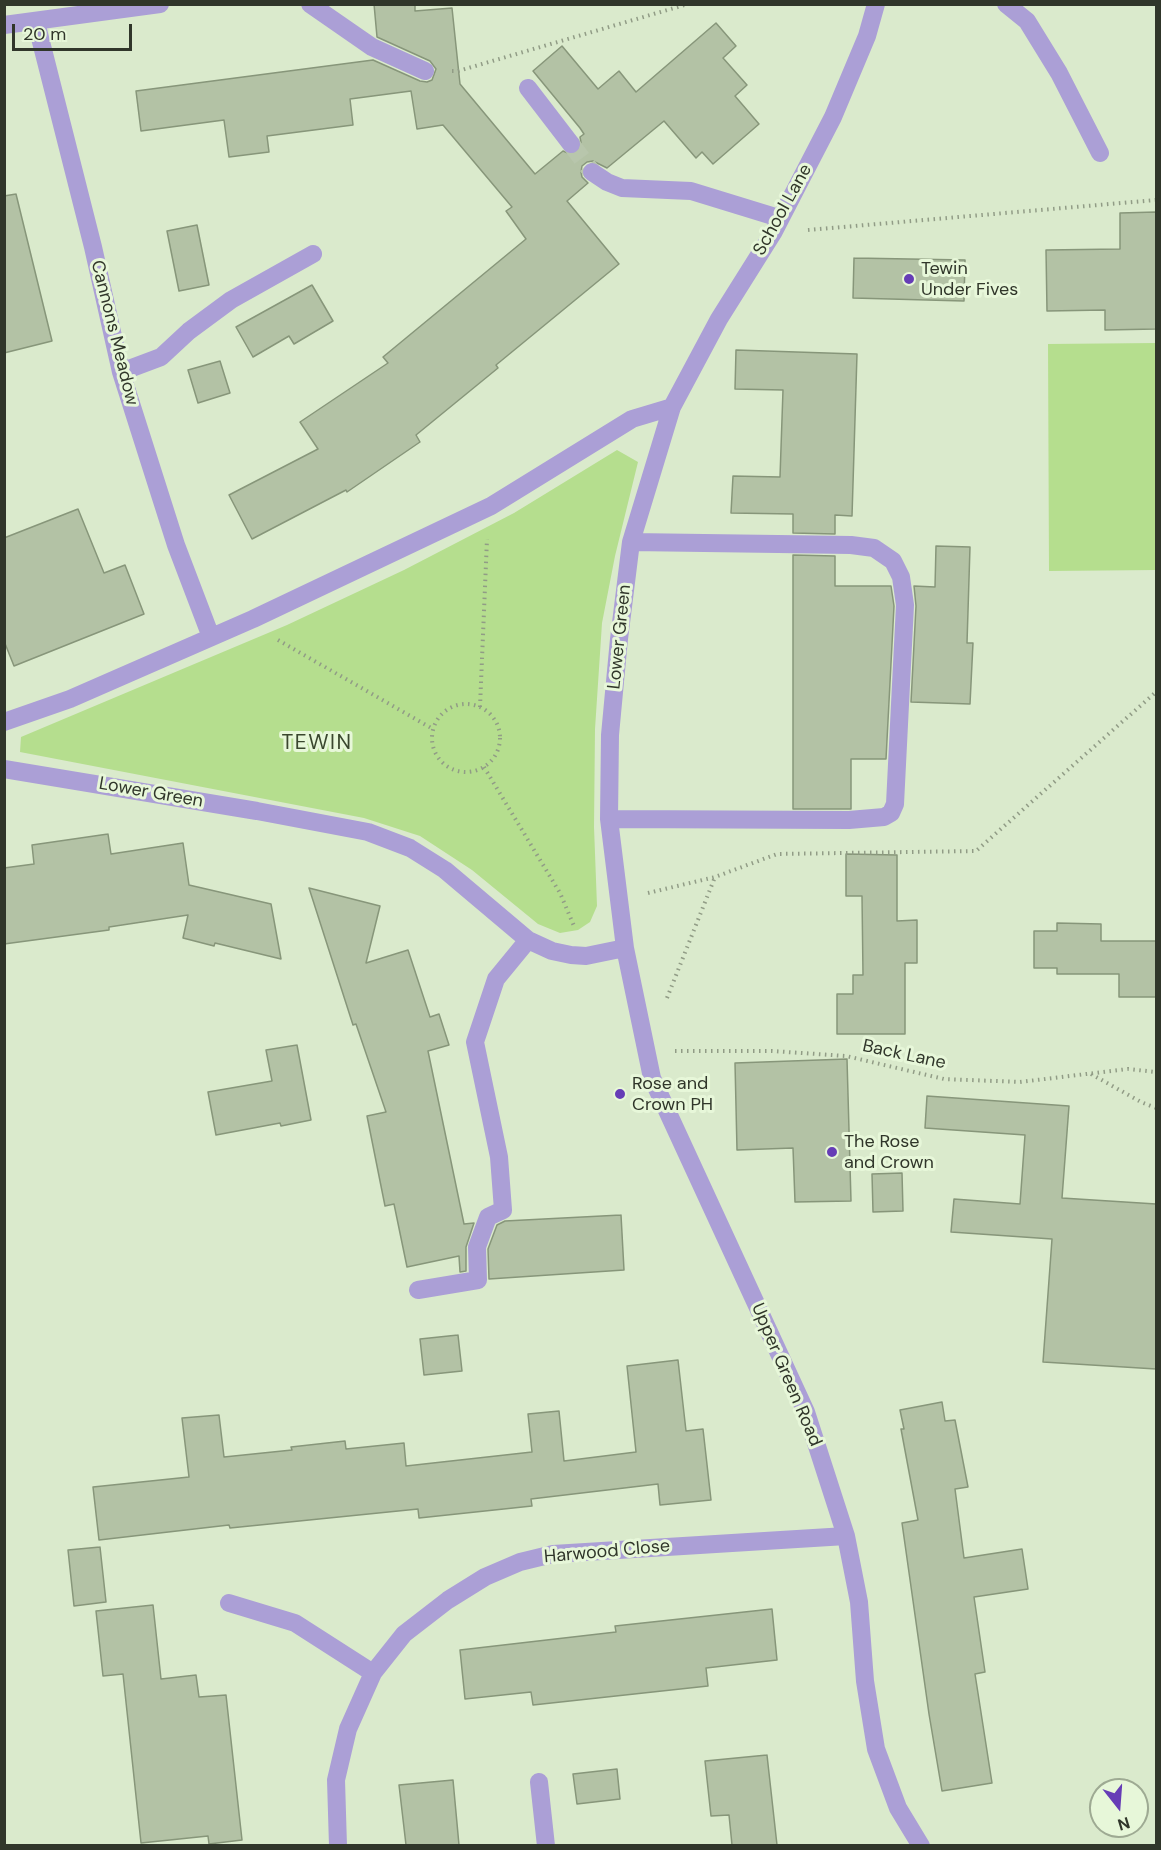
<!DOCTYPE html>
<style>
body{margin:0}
#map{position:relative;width:1161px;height:1850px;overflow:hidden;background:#daeacc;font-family:"DM Sans",sans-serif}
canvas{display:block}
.frame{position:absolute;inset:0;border:6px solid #30362a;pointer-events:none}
.north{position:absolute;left:1089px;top:1778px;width:60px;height:60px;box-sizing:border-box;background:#e7f7d9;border:2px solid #9eaa93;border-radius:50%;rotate:163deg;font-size:16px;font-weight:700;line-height:24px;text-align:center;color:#30362a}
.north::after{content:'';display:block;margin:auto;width:21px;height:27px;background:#663db6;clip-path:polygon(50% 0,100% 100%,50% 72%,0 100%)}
.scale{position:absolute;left:12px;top:24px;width:120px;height:27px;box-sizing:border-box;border:3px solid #30362a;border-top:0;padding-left:8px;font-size:18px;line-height:21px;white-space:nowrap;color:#30362a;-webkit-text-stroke:4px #e7f7d9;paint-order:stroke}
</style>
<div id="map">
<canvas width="1161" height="1850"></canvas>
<div class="frame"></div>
<div class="north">N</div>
<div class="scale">20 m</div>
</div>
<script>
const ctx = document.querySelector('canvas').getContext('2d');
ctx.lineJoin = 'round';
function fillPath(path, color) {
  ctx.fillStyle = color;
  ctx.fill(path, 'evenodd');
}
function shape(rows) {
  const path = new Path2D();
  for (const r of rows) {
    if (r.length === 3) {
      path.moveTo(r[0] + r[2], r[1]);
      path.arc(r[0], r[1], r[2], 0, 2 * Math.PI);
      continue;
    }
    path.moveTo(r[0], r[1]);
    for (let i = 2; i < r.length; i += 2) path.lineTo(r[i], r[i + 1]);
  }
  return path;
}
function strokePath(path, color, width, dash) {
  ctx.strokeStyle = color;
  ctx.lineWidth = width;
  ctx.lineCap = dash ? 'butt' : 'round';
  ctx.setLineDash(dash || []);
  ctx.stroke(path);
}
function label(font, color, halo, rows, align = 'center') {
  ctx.font = font + ' "DM Sans",sans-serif';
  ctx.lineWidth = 6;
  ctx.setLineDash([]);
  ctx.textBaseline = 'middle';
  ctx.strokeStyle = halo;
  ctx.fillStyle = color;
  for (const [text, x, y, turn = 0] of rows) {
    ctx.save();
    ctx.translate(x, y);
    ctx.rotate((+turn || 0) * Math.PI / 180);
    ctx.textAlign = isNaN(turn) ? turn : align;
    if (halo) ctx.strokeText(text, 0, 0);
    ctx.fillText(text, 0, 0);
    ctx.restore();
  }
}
const green = shape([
 [1156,343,1156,570,1049,571,1048,344],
 [617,450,638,462,615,556,602,623,595,729,594,827,597,906,590,922,578,930,560,933,538,924,472,870,420,836,364,818,20,752,21,737,287,625,404,570,514,513]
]);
const building = shape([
 [374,4,415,4,415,11,452,8,460,84,535,174,563,151,573,155,582,148,580,137,584,134,580,128,533,71,562,46,598,89,619,71,636,92,716,23,736,46,723,58,747,85,735,96,759,124,713,164,702,152,696,158,664,121,607,168,593,161,587,162,582,166,581,172,582,177,588,183,567,201,619,264,496,365,498,368,416,435,420,442,347,492,346,490,252,539,229,495,318,449,300,422,388,363,383,357,526,239,506,211,512,207,443,125,417,129,411,91,350,99,353,125,267,136,269,152,229,157,224,120,141,131,136,91,373,60,420,81,427,82,432,80,436,69,430,61,377,37,374,4],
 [16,194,52,341,4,353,4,196,16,194],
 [1156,212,1156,329,1105,330,1105,310,1047,311,1046,250,1120,249,1120,213,1156,212],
 [197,225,209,285,179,291,167,231,197,225],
 [854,258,965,260,964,301,853,298,854,258],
 [312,285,333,321,294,344,289,336,253,357,236,327,312,285],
 [736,350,857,354,852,516,835,515,835,534,793,533,793,514,731,513,733,476,780,477,783,390,735,389,736,350],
 [220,361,230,393,198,403,188,370,220,361],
 [78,509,104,573,125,565,144,614,14,666,4,641,4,538,78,509],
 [936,546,970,547,967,643,973,643,970,704,911,702,916,606,914,586,935,587,936,546],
 [793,555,835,556,835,586,891,586,894,606,886,759,851,759,851,809,793,809,793,555],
 [108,834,111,854,183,843,189,885,271,904,281,959,215,943,214,946,183,938,188,915,109,927,109,930,4,944,4,868,34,864,32,845,108,834],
 [846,854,897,855,897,921,917,920,917,963,905,963,905,1034,837,1034,837,994,853,994,853,975,863,975,862,896,846,896,846,854],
 [309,888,380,906,366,963,408,950,430,1017,439,1014,449,1045,428,1051,464,1224,474,1223,466,1247,466,1271,460,1272,459,1256,407,1267,394,1204,385,1206,367,1116,386,1112,356,1024,353,1025,309,888],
 [1057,923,1101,924,1101,941,1156,941,1156,997,1119,997,1119,974,1057,974,1057,968,1034,968,1034,931,1057,931,1057,923],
 [297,1045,311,1120,281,1126,280,1123,216,1135,208,1092,272,1081,266,1050,297,1045],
 [847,1059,851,1201,795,1202,793,1148,737,1150,735,1063,847,1059],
 [927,1096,1069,1106,1062,1198,1156,1204,1156,1369,1043,1362,1052,1239,951,1232,954,1199,1020,1204,1025,1135,925,1128,927,1096],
 [902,1173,903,1211,873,1212,872,1174,902,1173],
 [621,1215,624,1270,489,1279,488,1249,497,1225,505,1221,621,1215],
 [458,1335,462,1371,424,1375,420,1339,458,1335],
 [678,1360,686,1431,703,1429,711,1500,660,1505,658,1484,531,1499,532,1506,419,1518,418,1509,230,1528,229,1525,99,1540,93,1487,189,1477,182,1418,219,1415,224,1457,292,1450,291,1447,345,1441,346,1449,404,1443,406,1466,532,1452,528,1414,559,1411,564,1461,636,1452,627,1366,678,1360],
 [942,1402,945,1421,955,1420,968,1487,955,1489,964,1558,1022,1549,1028,1589,974,1597,985,1672,975,1674,992,1783,942,1791,929,1714,902,1523,918,1520,901,1429,904,1429,900,1410,942,1402],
 [100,1547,106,1602,74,1606,68,1550,100,1547],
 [153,1605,161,1679,196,1675,199,1697,226,1695,242,1840,209,1844,208,1836,141,1843,123,1674,103,1676,96,1611,153,1605],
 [772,1609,777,1660,706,1668,708,1686,533,1705,531,1692,465,1699,460,1650,616,1632,615,1626,772,1609],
 [767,1755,777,1845,732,1845,729,1815,711,1816,705,1761,767,1755],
 [617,1769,620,1799,577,1804,573,1774,617,1769],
 [453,1780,459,1845,406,1845,399,1785,453,1780]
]);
const minorTunnel = shape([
 [571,144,592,172]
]);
const path = shape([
 [452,71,458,71,688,4],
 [808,230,1156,200],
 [278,640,433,729],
 [466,738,34],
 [480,707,487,539],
 [484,767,560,893,574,926],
 [648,893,715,877,777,854,976,851,1156,692],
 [667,998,715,877],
 [675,1051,772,1051,846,1056,944,1079,1020,1082,1128,1069,1156,1072],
 [1091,1074,1141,1102,1156,1108]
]);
const minor = shape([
 [310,4,372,47,425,71],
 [876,4,867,36,833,117,773,233,719,319,672,407,631,542,619,639,610,735,609,819,625,948,652,1078,806,1412,846,1536,859,1602,865,1681,876,1749,898,1808,921,1846],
 [1006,4,1027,21,1059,73,1100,153],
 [36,22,93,247,121,372,176,545,211,637],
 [4,25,160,4],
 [528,88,571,144],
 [592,172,607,182,622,188,691,191,779,218],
 [121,372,161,357,189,331,231,300,313,254],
 [4,722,70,699,253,619,491,506,632,419,672,407],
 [4,769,257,811,368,832,410,848,445,870,528,940,552,951,571,955,586,956,625,948],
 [609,819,849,820,884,817,891,813,895,804,905,605,901,577,893,561,874,548,851,545,631,542],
 [418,1290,478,1280,477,1247,488,1217,503,1210,499,1157,475,1042,496,979,528,940],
 [229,1603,295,1623,373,1673],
 [539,1782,546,1846],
 [338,1846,336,1780,348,1729,373,1673,404,1634,448,1600,485,1577,520,1562,553,1554,846,1536]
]);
const markers = [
 [909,279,6,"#663db6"],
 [620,1094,6,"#663db6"],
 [832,1152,6,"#663db6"]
];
const streetNames = [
 ["School Lane",783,210,-61],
 ["Cannons Meadow",114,333,76],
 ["Lower Green",620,637,-84],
 ["Lower Green",151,793,10],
 ["Back Lane",904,1055,12],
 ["Upper Green Road",786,1375,67],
 ["Harwood Close",607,1552,-5]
];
const poiNames = [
 ["Tewin",921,269],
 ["Under Fives",921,290],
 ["Rose and",632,1084],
 ["Crown PH",632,1105],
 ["The Rose",844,1142],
 ["and Crown",844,1163]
];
const quarterNames = [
 ["TEWIN",317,743]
];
fillPath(green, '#b5de8e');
fillPath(building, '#b3c2a5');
strokePath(building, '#87967a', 1.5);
strokePath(minorTunnel, '#b8c6ac', 18, [18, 9]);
strokePath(path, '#919c86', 4, [1.5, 4.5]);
strokePath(minor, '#ab9fd6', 18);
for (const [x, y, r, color] of markers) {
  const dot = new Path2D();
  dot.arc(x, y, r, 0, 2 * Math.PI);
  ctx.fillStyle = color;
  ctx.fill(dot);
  strokePath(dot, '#e7f7d9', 2);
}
label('18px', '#30362a', '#e7f7d9', streetNames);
label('18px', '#30362a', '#e7f7d9', poiNames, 'left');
ctx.letterSpacing = '1.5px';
label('21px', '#3a472e', '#e7f7d9', quarterNames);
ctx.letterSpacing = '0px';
</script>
